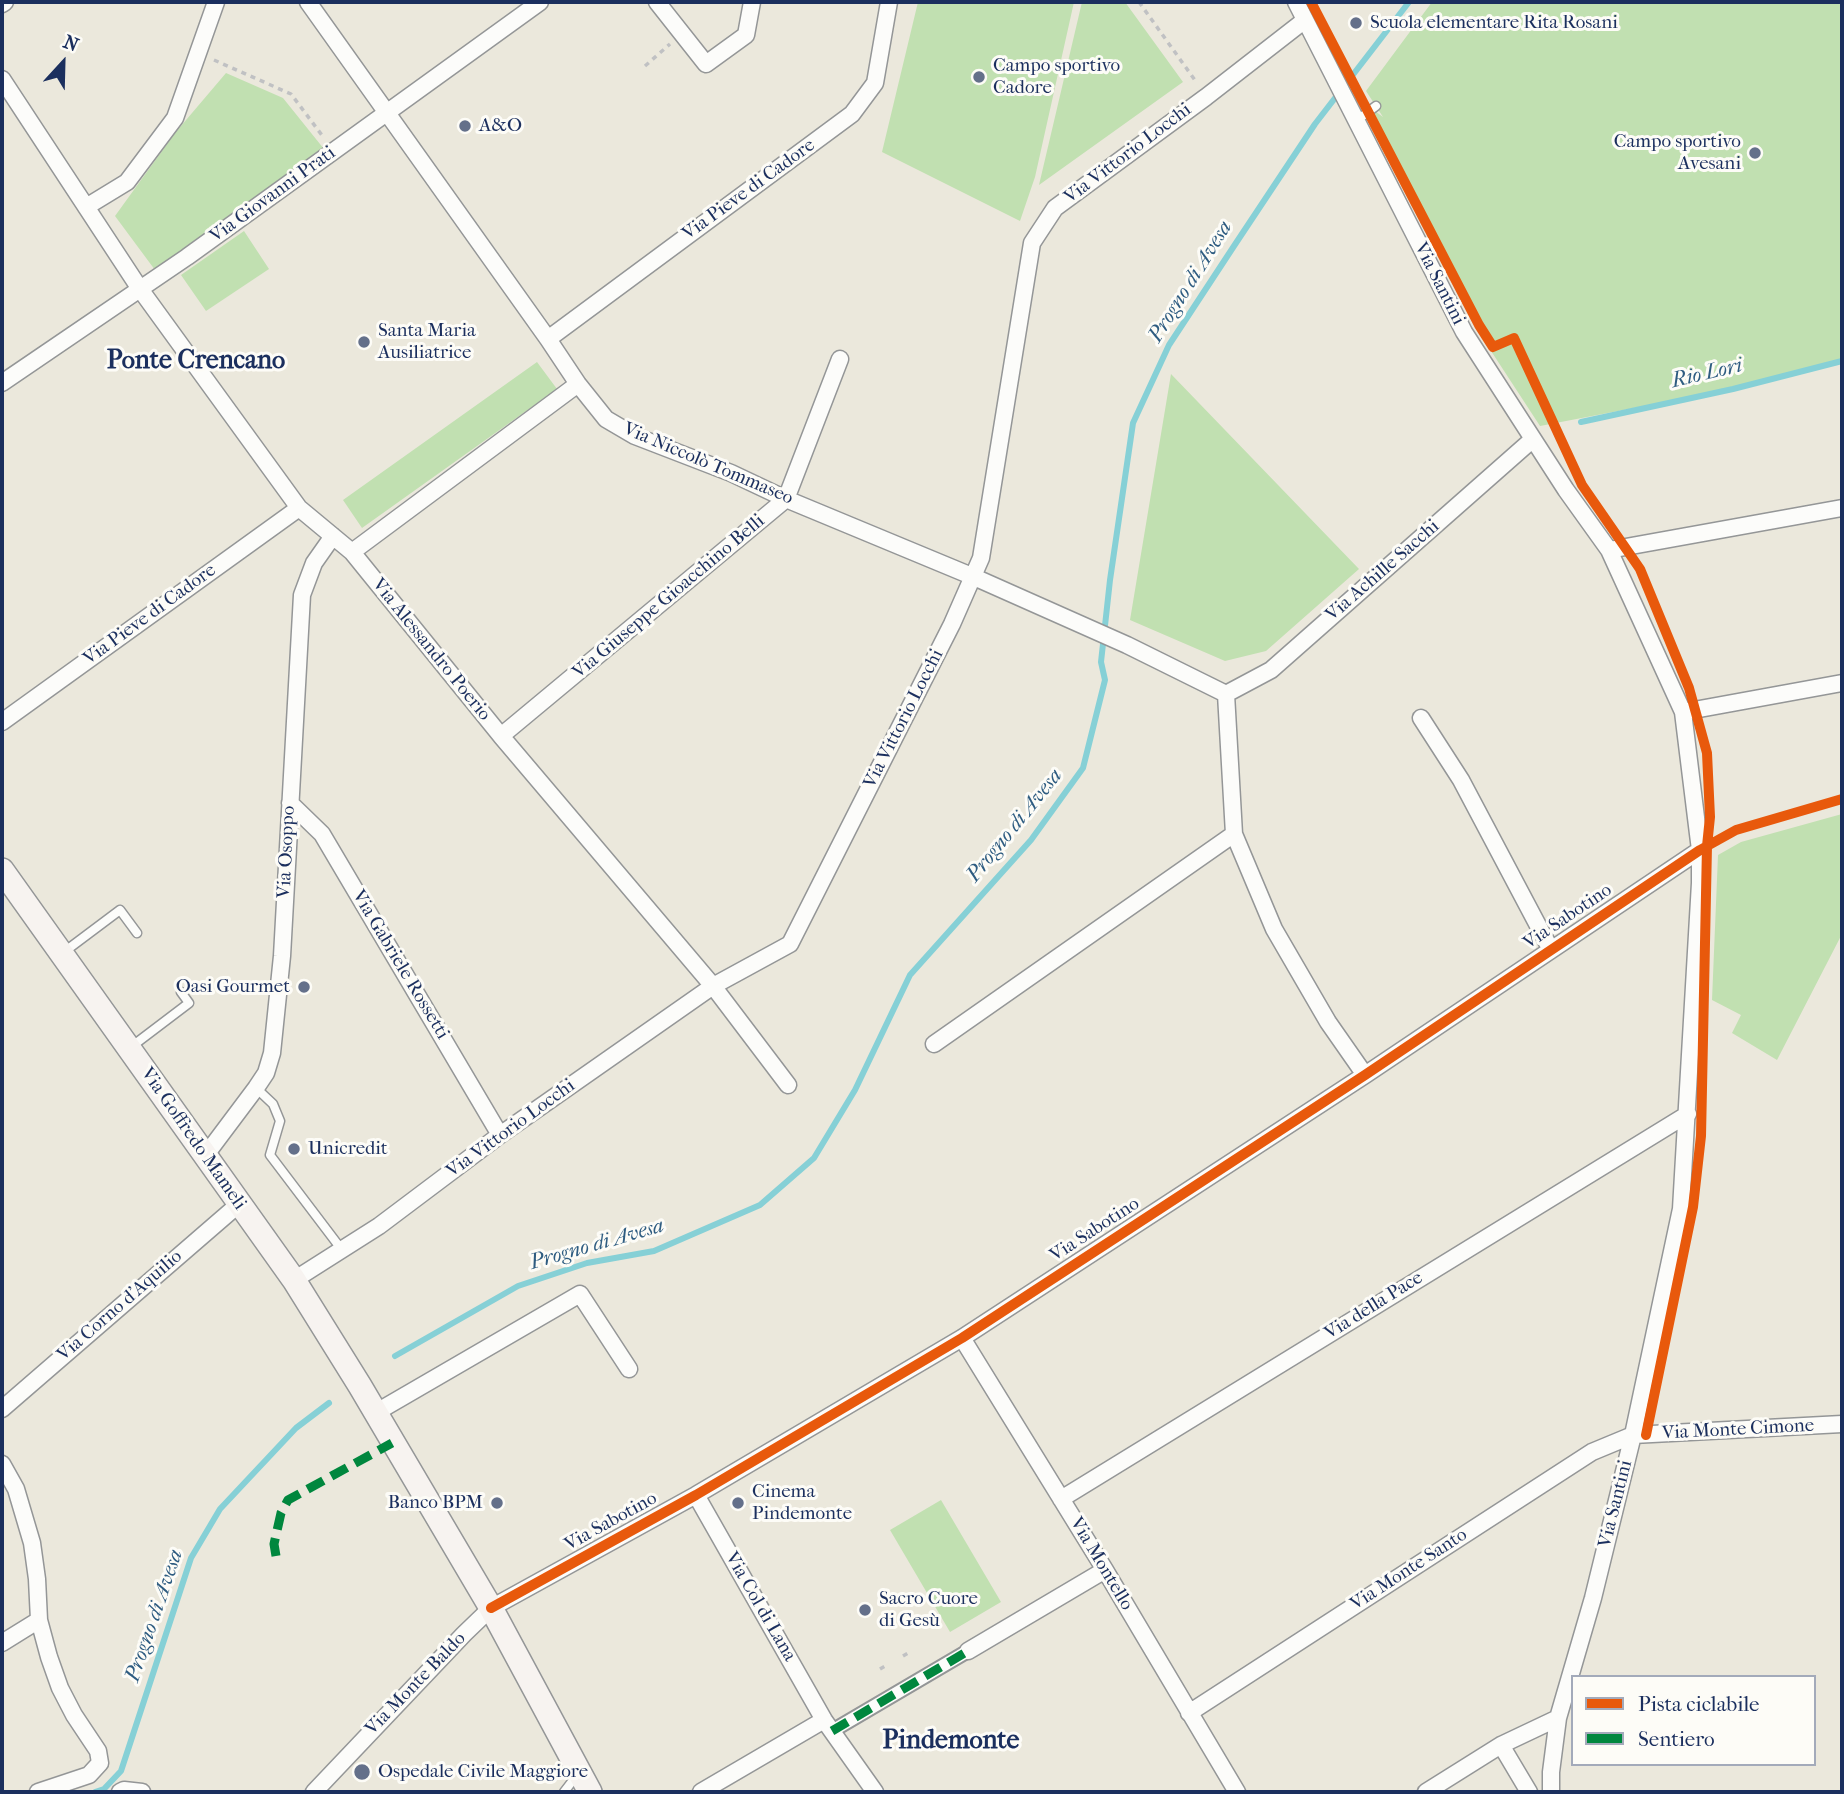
<!DOCTYPE html>
<meta charset="utf-8">
<style>
body{margin:0}
#map{position:relative;width:1844px;height:1794px;overflow:hidden;background:#ebe8dc;font-family:"IM FELL French Canon",serif}
canvas{display:block}
.frame{position:absolute;inset:0;border:4px solid #1b2f5e;pointer-events:none}
.legend{position:absolute;left:1571px;top:1675px;width:245px;height:91px;box-sizing:border-box;background:#fdfcf7;border:2px solid #a3aaba;margin:0;padding:9px 12px;list-style:none;font-size:21px;color:#1b2f5e}
.legend li{display:flex;align-items:center;gap:14px;height:35px}
.legend b{width:35px;border:2px solid #a3aaba}
.north{position:absolute;left:28px;top:28px;width:70px;height:70px;-webkit-text-stroke:5px #fdfcf7;paint-order:stroke;rotate:22deg;font-size:19px;font-weight:700;line-height:28px;text-align:center;color:#1b2f5e}
.north::after{content:'';display:block;margin:auto;width:24px;height:32px;background:#1b2f5e;clip-path:polygon(50% 0,100% 100%,50% 72%,0 100%)}
</style>
<div id="map">
<canvas width="1844" height="1794"></canvas>
<div class="frame"></div>
<ul class="legend">
<li><b style="height:9px;background:#e8590c"></b>Pista ciclabile</li>
<li><b style="height:9px;background:#00873e"></b>Sentiero</li>
</ul>
<div class="north">N</div>
</div>
<script>
const ctx = document.querySelector('canvas').getContext('2d');
ctx.lineJoin = 'round';
function fillPath(path, color) {
  ctx.fillStyle = color;
  ctx.fill(path, 'evenodd');
}
function shape(rows) {
  const path = new Path2D();
  for (const r of rows) {
    path.moveTo(r[0], r[1]);
    for (let i = 2; i < r.length; i += 2) path.lineTo(r[i], r[i + 1]);
  }
  return path;
}
function strokePath(path, color, width, dash) {
  ctx.strokeStyle = color;
  ctx.lineWidth = width;
  ctx.lineCap = dash ? 'butt' : 'round';
  ctx.setLineDash(dash || []);
  ctx.stroke(path);
}
function label(font, color, halo, rows, align = 'center') {
  ctx.font = font + ' "IM FELL French Canon",serif';
  ctx.lineWidth = 6;
  ctx.setLineDash([]);
  ctx.textBaseline = 'middle';
  ctx.strokeStyle = halo;
  ctx.fillStyle = color;
  for (const [text, x, y, turn = 0] of rows) {
    ctx.save();
    ctx.translate(x, y);
    ctx.rotate((+turn || 0) * Math.PI / 180);
    ctx.textAlign = isNaN(turn) ? turn : align;
    if (halo) ctx.strokeText(text, 0, 0);
    ctx.fillText(text, 0, 0);
    ctx.restore();
  }
}
const green = shape([
 [918,2,1074,2,1035,177,1020,221,882,152],
 [1082,2,1125,2,1183,82,1039,185],
 [1432,2,1842,2,1842,361,1733,389,1540,426,1476,328,1369,116,1375,111,1383,117,1366,91],
 [226,73,283,98,324,149,155,270,115,216,175,133],
 [244,231,269,269,206,311,181,275],
 [537,362,557,389,362,528,343,500],
 [1171,374,1359,569,1266,651,1225,661,1130,620],
 [1842,814,1842,934,1777,1060,1732,1033,1741,1015,1712,1000,1718,855,1741,842],
 [941,1500,1001,1602,950,1632,890,1530]
]);
const stream = shape([
 [1581,422,1733,389,1842,361],
 [395,1356,518,1286,587,1263,654,1251,760,1205,814,1158,855,1090,910,975,1031,840,1083,768,1105,680,1101,662,1110,580,1133,423,1169,345,1234,246,1315,124,1409,2],
 [95,1792,104,1789,121,1771,191,1558,220,1509,296,1428,329,1403]
]);
const path = shape([
 [1139,2,1197,83],
 [214,60,291,94,324,138],
 [645,66,670,44],
 [903,1656,908,1653],
 [880,1669,885,1666]
]);
const service = shape([
 [1356,121,1376,106],
 [64,952,120,910,137,933],
 [131,1047,189,1003,181,992],
 [256,1088,273,1104,280,1121,270,1155,342,1250],
 [564,1792,577,1775]
]);
const pedestrian = shape([
 [832,1731,968,1651]
]);
const minor = shape([
 [308,2,548,339,578,384,606,419,635,436,731,473,786,499,974,577,1127,645,1226,694],
 [657,2,706,64,746,35,752,2],
 [1296,2,1464,332,1566,490,1609,550,1683,712,1700,850,1700,883,1681,1209,1633,1435,1593,1598,1558,1718,1551,1772,1551,1792],
 [2,4,5,2],
 [2,79,140,289,299,508,352,552,501,736,713,986,788,1085],
 [86,207,127,182,175,118,216,2],
 [548,339,852,114,875,83,889,2],
 [2,383,187,257,540,2],
 [1609,550,1842,508],
 [352,552,578,384],
 [1226,694,1234,834,1274,929,1328,1022,1365,1075],
 [1226,694,1271,670,1533,439],
 [1683,712,1842,683],
 [1421,718,1461,780,1551,950],
 [2,722,299,508],
 [501,736,786,499,840,359],
 [290,803,322,834,500,1135],
 [934,1044,1234,834],
 [205,1156,256,1088,266,1073,272,1053,282,956,302,595,314,563,333,536],
 [294,1280,379,1226,500,1135,713,986,790,944,952,624,981,558,1032,243,1055,208,1206,97,1305,20],
 [962,1338,1105,1570,1237,1792],
 [2,1409,239,1204],
 [375,1413,580,1294,629,1369],
 [2,1464,16,1489,32,1543,37,1579,39,1620,49,1657,60,1688,74,1715,98,1751,100,1763,89,1775,38,1792],
 [696,1495,824,1720,875,1792],
 [1061,1499,1688,1114],
 [2,1643,39,1620],
 [968,1651,1105,1570],
 [1189,1713,1592,1452,1633,1435,1842,1424],
 [1501,1745,1529,1792],
 [120,1792,124,1790,142,1792],
 [314,1792,464,1634,491,1608,696,1495,962,1338,1365,1075,1700,850],
 [701,1792,824,1720],
 [1426,1792,1501,1745,1558,1718]
]);
const secondary = shape([
 [2,870,294,1280,360,1386,491,1608,590,1792]
]);
const quiet = shape([
 [276,1556,274,1544,281,1513,288,1500,392,1443],
 [832,1731,968,1651]
]);
const cycleway = shape([
 [1311,2,1479,325,1493,347,1514,338,1582,485,1640,569,1689,688,1707,753,1710,817,1707,846,1701,1136,1693,1207,1646,1435],
 [491,1608,696,1495,962,1338,1365,1075,1700,850,1736,830,1842,799]
]);
const markers = [
 [1356,23,7,"#64708a"],
 [979,77,7,"#64708a"],
 [465,126,7,"#64708a"],
 [1755,153,7,"#64708a"],
 [364,342,7,"#64708a"],
 [304,987,7,"#64708a"],
 [294,1149,7,"#64708a"],
 [497,1503,7,"#64708a"],
 [738,1503,7,"#64708a"],
 [865,1610,7,"#64708a"],
 [362,1772,9,"#64708a"]
];
const poiNames = [
 ["Scuola elementare Rita Rosani",1370,23],
 ["Campo sportivo",993,66],
 ["Cadore",993,88],
 ["A&O",479,126],
 ["Campo sportivo",1741,142,"right"],
 ["Avesani",1741,164,"right"],
 ["Santa Maria",378,331],
 ["Ausiliatrice",378,353],
 ["Oasi Gourmet",290,987,"right"],
 ["Unicredit",308,1149],
 ["Cinema",752,1492],
 ["Pindemonte",752,1514],
 ["Banco BPM",483,1503,"right"],
 ["Sacro Cuore",879,1599],
 ["di Gesù",879,1621],
 ["Ospedale Civile Maggiore",378,1772]
];
const streetNames = [
 ["Via Vittorio Locchi",1128,154,-37],
 ["Via Pieve di Cadore",749,190,-36],
 ["Via Giovanni Prati",273,195,-36],
 ["Via Santini",1439,284,63],
 ["Via Niccolò Tommaseo",708,464,23],
 ["Via Achille Sacchi",1383,571,-41],
 ["Via Giuseppe Gioacchino Belli",669,597,-40],
 ["Via Pieve di Cadore",150,615,-36],
 ["Via Alessandro Poerio",431,650,51],
 ["Via Vittorio Locchi",904,719,-63],
 ["Via Osoppo",287,852,-87],
 ["Via Sabotino",1568,917,-34],
 ["Via Gabriele Rossetti",400,965,59],
 ["Via Vittorio Locchi",511,1129,-36],
 ["Via Goffredo Mameli",193,1139,55],
 ["Via Sabotino",1095,1230,-33],
 ["Via Corno d'Aquilio",120,1306,-41],
 ["Via della Pace",1374,1306,-32],
 ["Via Monte Cimone",1738,1430,-3],
 ["Via Santini",1616,1504,-76],
 ["Via Sabotino",611,1522,-29],
 ["Via Montello",1101,1564,59],
 ["Via Monte Santo",1409,1570,-33],
 ["Via Col di Lana",760,1607,60],
 ["Via Monte Baldo",416,1684,-46]
];
const waterNames = [
 ["Progno di Avesa",1191,282,-58],
 ["Rio Lori",1707,374,-13],
 ["Progno di Avesa",1015,826,-51],
 ["Progno di Avesa",597,1245,-16],
 ["Progno di Avesa",155,1616,-71]
];
const districtNames = [
 ["Ponte Crencano",196,362],
 ["Pindemonte",951,1742]
];
fillPath(green, '#c1e0b1');
strokePath(stream, '#86d0d6', 6);
strokePath(service, '#949697', 11);
strokePath(pedestrian, '#949697', 16);
strokePath(minor, '#949697', 19);
strokePath(secondary, '#949697', 26);
strokePath(path, '#c0c1c3', 3.5, [5, 5]);
strokePath(service, '#fcfcfa', 8);
strokePath(pedestrian, '#fcfcfa', 12);
strokePath(minor, '#fcfcfa', 16);
strokePath(secondary, '#f7f3f0', 23);
strokePath(quiet, '#00873e', 9, [18, 9]);
strokePath(cycleway, '#e8590c', 10);
for (const [x, y, r, color] of markers) {
  const dot = new Path2D();
  dot.arc(x, y, r, 0, 2 * Math.PI);
  ctx.fillStyle = color;
  ctx.fill(dot);
  strokePath(dot, '#fdfcf7', 2.5);
}
label('19px', '#1b2f5e', '#fdfcf7', poiNames, 'left');
label('19px', '#1b2f5e', '#fdfcf7', streetNames);
label('italic 21px', '#2e5c81', '#fdfcf7', waterNames);
label('bold 26px', '#1b2f5e', '#fdfcf7', districtNames);
</script>
